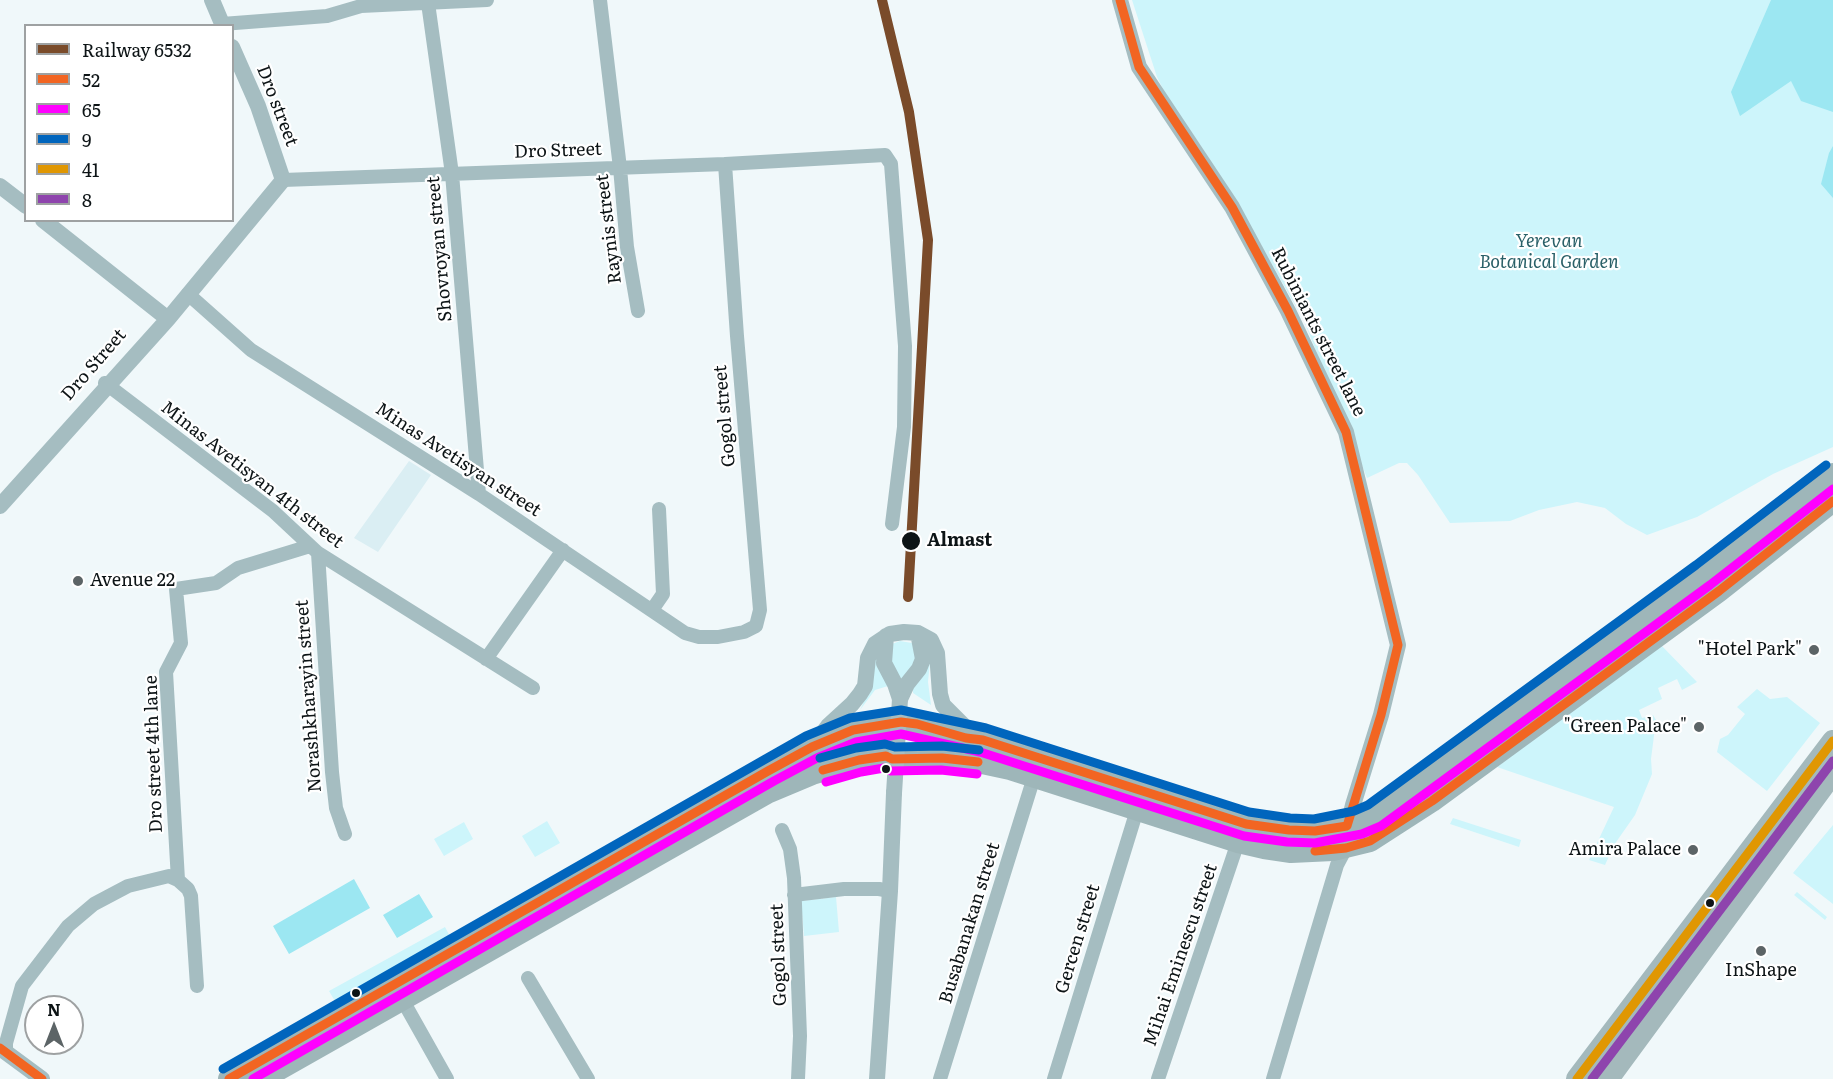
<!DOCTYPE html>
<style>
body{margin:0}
#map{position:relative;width:1833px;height:1079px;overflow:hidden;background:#f0f8fa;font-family:Literata,serif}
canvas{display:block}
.legend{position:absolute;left:24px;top:24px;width:210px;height:198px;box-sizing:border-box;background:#fff;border:2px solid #9ea1a2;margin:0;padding:8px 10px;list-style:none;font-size:18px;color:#0d1416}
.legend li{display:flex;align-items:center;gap:12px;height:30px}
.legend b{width:30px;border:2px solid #9ea1a2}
.north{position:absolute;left:24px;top:995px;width:60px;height:60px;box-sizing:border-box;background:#fff;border:2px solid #9ea1a2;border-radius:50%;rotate:0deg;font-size:16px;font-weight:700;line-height:24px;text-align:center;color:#0d1416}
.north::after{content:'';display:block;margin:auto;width:21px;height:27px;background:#5c6466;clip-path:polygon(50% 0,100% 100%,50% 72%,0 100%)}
</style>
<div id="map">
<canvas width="1833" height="1079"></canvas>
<ul class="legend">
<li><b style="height:8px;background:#7a4b2a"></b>Railway 6532</li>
<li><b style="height:8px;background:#f26522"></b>52</li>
<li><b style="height:8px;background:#f0f"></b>65</li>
<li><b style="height:8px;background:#0065bd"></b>9</li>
<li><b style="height:8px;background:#e09702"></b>41</li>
<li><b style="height:8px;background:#8e44ad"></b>8</li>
</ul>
<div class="north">N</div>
</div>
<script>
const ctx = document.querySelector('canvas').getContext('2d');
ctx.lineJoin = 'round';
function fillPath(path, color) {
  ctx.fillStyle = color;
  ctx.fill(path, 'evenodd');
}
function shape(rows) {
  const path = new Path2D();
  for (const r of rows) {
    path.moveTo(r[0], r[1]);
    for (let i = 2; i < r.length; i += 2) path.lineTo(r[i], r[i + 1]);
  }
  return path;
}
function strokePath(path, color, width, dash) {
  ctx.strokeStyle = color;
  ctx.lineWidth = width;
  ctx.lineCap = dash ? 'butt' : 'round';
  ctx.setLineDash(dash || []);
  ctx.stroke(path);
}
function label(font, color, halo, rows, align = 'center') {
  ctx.font = font + ' Literata,serif';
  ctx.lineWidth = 4.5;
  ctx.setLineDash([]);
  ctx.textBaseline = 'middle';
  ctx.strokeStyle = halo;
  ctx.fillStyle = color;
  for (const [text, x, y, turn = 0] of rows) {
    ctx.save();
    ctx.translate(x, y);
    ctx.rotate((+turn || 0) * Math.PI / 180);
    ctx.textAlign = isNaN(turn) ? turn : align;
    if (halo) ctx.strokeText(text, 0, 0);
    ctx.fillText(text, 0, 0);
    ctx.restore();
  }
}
const built = shape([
 [409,461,431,475,378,552,354,538]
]);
const green = shape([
 [1132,0,1833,0,1833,447,1773,474,1697,517,1647,535,1626,524,1605,508,1577,502,1539,510,1510,521,1450,523,1418,475,1407,463,1399,463,1367,478,1304,321,1248,222,1205,152,1166,95,1157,77],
 [900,641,912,643,919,657,901,684,887,662,892,644],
 [1659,643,1697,682,1682,690,1677,679,1658,688,1662,699,1639,710,1642,718,1653,715,1656,720,1651,759,1652,774,1635,815,1614,845,1605,865,1589,860,1614,807,1497,767],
 [875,652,888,686,875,690,860,710,865,699],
 [930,662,928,682,931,705,913,693,913,688],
 [1757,689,1770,699,1787,697,1820,723,1767,791,1717,752,1720,739,1728,735,1745,714,1737,707],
 [1453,818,1521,840,1519,847,1450,824],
 [547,821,560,843,535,857,522,836],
 [464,822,473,839,444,856,434,839],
 [1833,825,1833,904,1793,873],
 [1797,892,1827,917,1825,920,1794,895],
 [836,897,839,932,804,936,801,901],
 [445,927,452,940,336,1003,329,991]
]);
const forest = shape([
 [1771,0,1833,0,1833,112,1801,101,1791,81,1740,116,1731,92],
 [1833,146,1833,198,1821,184,1829,153],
 [354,879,370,908,289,954,273,926],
 [419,894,433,917,397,938,383,915]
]);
const minor = shape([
 [600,0,620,168,627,247,638,311],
 [428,3,452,174,479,494],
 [222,24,327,16,361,6,487,0],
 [283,180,725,164,885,155,891,164,905,346,904,427,892,524],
 [188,294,251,350,479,494,685,633,699,637,718,637,744,632,756,626,760,610,737,336,725,164],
 [105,383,273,511,318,553,533,688],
 [318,553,332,772,336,808,345,834],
 [652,610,663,594,659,509],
 [486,659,563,550],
 [782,830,790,849,794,878,800,1036,798,1079],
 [794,895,844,889,879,889,890,891],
 [528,978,588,1079],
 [197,986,191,896,188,889,178,880,166,672,181,643,176,589,216,583,238,568,310,546],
 [402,999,447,1079],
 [6,1052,6,1043,22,986,68,926,94,904,128,886,169,876,178,880],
 [940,1079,1034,777],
 [1054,1079,1137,810],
 [1158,1079,1238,842],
 [1273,1079,1337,865,1346,848]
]);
const tertiary = shape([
 [212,0,223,26],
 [1120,0,1139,67,1232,207,1288,311,1346,432,1398,645,1381,715,1353,805,1346,834],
 [0,186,26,206],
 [43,220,168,319],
 [0,506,168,319,283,180,258,106,232,47],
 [886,636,884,663,895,684,900,699],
 [900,699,907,684,919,669,923,659,918,633],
 [813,746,828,726,852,704,860,694,865,686,868,658,875,644,890,634,904,632,918,633,931,640,937,653,940,694,943,705,963,725,977,736],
 [0,1048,42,1079],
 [877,1079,890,891,894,793]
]);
const primary = shape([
 [229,1079,768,771,812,747,853,730,901,722,983,740,1246,824,1289,830,1315,831,1357,823,1374,816,1703,575,1833,474],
 [262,1079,769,792,812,774,859,760,886,756,892,759,942,758,982,763,1010,769,1238,842,1264,848,1291,852,1333,850,1370,841,1432,801,1719,591,1833,501]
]);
const trunk = shape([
 [1577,1079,1833,741],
 [1608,1079,1833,773]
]);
const tertiaryBridge = shape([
 [894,793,900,699]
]);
const bus1 = shape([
 [823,770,859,760,886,756,892,759,942,758,978,762],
 [1315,851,1346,848,1370,841,1432,801,1719,591,1833,501],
 [0,1048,42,1079],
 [229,1079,768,771,812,747,853,730,901,722,917,724,966,738,983,740,1246,824,1289,830,1315,831,1347,826,1381,715,1398,645,1346,432,1288,311,1232,207,1139,67,1120,0]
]);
const bus2 = shape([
 [826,782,861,772,884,768,891,771,941,770,977,774],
 [253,1079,774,781,817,758,856,742,901,734,980,752,1244,836,1287,842,1315,843,1362,834,1381,826,1710,585,1833,489]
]);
const bus3 = shape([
 [820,758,856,748,885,744,895,747,942,746,979,750],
 [223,1069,762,761,806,736,850,718,901,710,986,728,1249,812,1290,818,1314,819,1354,811,1368,805,1696,565,1826,465]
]);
const bus4 = shape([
 [1577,1079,1833,741]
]);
const bus5 = shape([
 [1592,1079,1833,761]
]);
const rail1 = shape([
 [882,0,909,112,928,240,908,597]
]);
const markers = [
 [911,541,10,"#0d1416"],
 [78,581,6,"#5c6466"],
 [1814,650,6,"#5c6466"],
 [1699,727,6,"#5c6466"],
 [886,769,5,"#0d1416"],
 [1693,850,6,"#5c6466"],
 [1710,903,5,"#0d1416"],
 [1761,951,6,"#5c6466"],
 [356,993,5,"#0d1416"]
];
const streetNames = [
 ["Dro street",277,106,69],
 ["Dro Street",558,151,-2],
 ["Raynis street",609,229,-97],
 ["Shovroyan street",440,249,-95],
 ["Rubiniants street lane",1318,332,63],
 ["Dro Street",94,365,-49],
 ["Gogol street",725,416,-95],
 ["Minas Avetisyan street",458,460,33],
 ["Minas Avetisyan 4th street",252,475,38],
 ["Norashkharayin street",309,696,-94],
 ["Dro street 4th lane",154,754,-92],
 ["Busabanakan street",970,923,-73],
 ["Gercen street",1078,939,-73],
 ["Gogol street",779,955,-92],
 ["Mihai Eminescu street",1181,955,-71]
];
const parkNames = [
 ["Yerevan",1549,242],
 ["Botanical Garden",1549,263]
];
const stopNames = [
 ["Almast",927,541]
];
const poiNames = [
 ["Avenue 22",90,581,"left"],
 ["\"Hotel Park\"",1802,650],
 ["\"Green Palace\"",1687,727],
 ["Amira Palace",1681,850],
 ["InShape",1761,971,"center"]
];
fillPath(built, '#daeef3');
fillPath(green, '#cdf5fb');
fillPath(forest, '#9ce7f2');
strokePath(minor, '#a5bdc1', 14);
strokePath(tertiary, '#a5bdc1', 16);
strokePath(primary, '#9eb6b9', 22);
strokePath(trunk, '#a4b9bc', 22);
strokePath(tertiaryBridge, '#a5bdc1', 16);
strokePath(bus1, '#f26522', 9);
strokePath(bus2, '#f0f', 9);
strokePath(bus3, '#0065bd', 9);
strokePath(bus4, '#e09702', 9);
strokePath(bus5, '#8e44ad', 9);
strokePath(rail1, '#7a4b2a', 10);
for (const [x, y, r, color] of markers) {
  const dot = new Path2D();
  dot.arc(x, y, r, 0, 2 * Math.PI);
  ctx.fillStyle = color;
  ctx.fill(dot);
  strokePath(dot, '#fff', 2);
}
label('18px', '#0d1416', '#fff', streetNames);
label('italic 18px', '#2a6068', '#fff', parkNames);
label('bold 18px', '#0d1416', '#fff', stopNames, 'left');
label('18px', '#0d1416', '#fff', poiNames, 'right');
</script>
